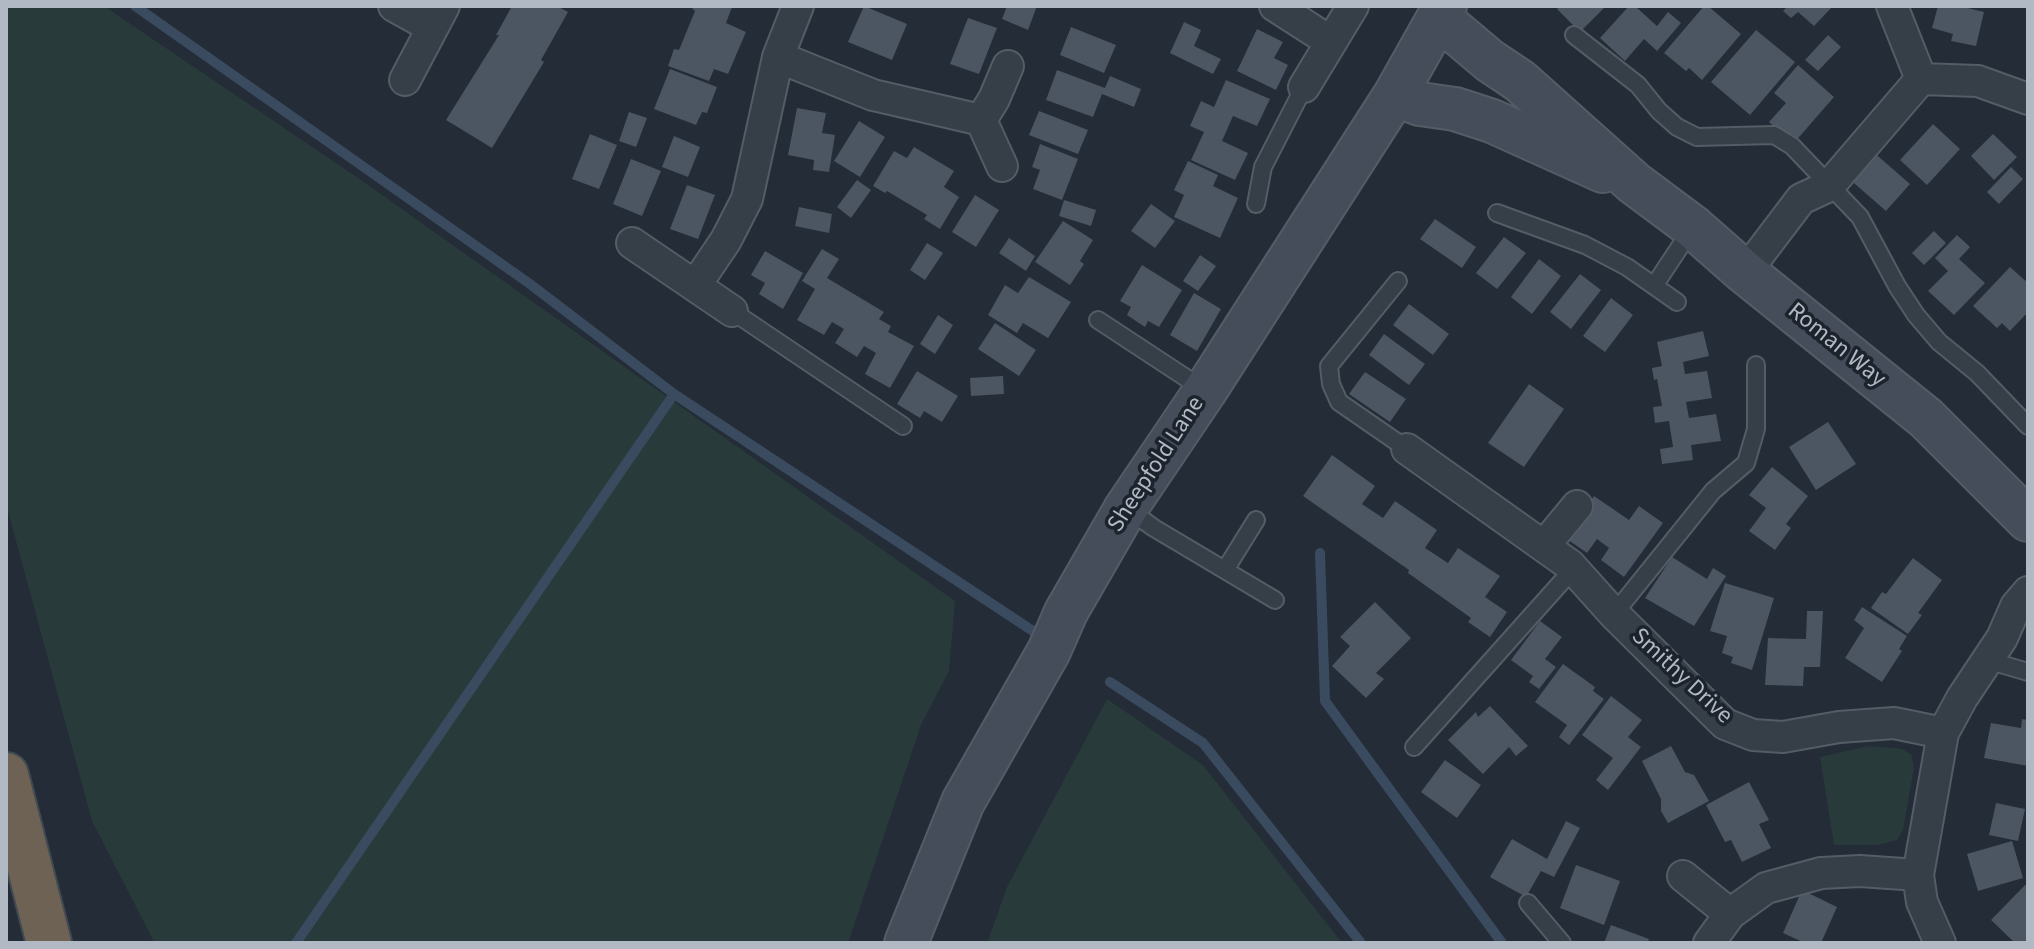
<!DOCTYPE html>
<style>
body{margin:0}
#map{position:relative;width:2034px;height:949px;overflow:hidden;background:#232c37;font-family:"Source Sans 3",sans-serif}
canvas{display:block}
.frame{position:absolute;inset:0;border:8px solid #b1b9c4;pointer-events:none}
</style>
<div id="map">
<canvas width="2034" height="949"></canvas>
<div class="frame"></div>
</div>
<script>
const ctx = document.querySelector('canvas').getContext('2d');
ctx.lineJoin = 'round';
function fillPath(path, color) {
  ctx.fillStyle = color;
  ctx.fill(path, 'evenodd');
}
function shape(rows) {
  const path = new Path2D();
  for (const r of rows) {
    path.moveTo(r[0], r[1]);
    for (let i = 2; i < r.length; i += 2) path.lineTo(r[i], r[i + 1]);
  }
  return path;
}
function strokePath(path, color, width, dash) {
  ctx.strokeStyle = color;
  ctx.lineWidth = width;
  ctx.lineCap = dash ? 'butt' : 'round';
  ctx.setLineDash(dash || []);
  ctx.stroke(path);
}
function label(font, color, halo, rows, align = 'center') {
  ctx.font = font + ' "Source Sans 3",sans-serif';
  ctx.lineWidth = 7;
  ctx.setLineDash([]);
  ctx.textBaseline = 'middle';
  ctx.strokeStyle = halo;
  ctx.fillStyle = color;
  for (const [text, x, y, turn = 0] of rows) {
    ctx.save();
    ctx.translate(x, y);
    ctx.rotate((+turn || 0) * Math.PI / 180);
    ctx.textAlign = isNaN(turn) ? turn : align;
    if (halo) ctx.strokeText(text, 0, 0);
    ctx.fillText(text, 0, 0);
    ctx.restore();
  }
}
const green = shape([
 [6,6,104,6,361,180,955,601,949,671,921,725,848,943,146,943,153,940,92,821,6,504],
 [1107,699,1203,765,1342,943,987,943,1007,887],
 [1868,746,1902,749,1911,754,1914,768,1903,830,1897,840,1878,845,1834,845,1820,757]
]);
const stream = shape([
 [135,6,530,284,674,394,1042,637],
 [1320,553,1325,701,1502,943],
 [1110,682,1203,743,1361,943],
 [296,943,674,394]
]);
const building = shape([
 [512,6,557,6,568,12,541,60,544,62,492,148,446,120,499,35,496,35],
 [690,6,732,7,726,23,746,32,728,74,714,69,709,81,668,66,674,49,679,50,695,11],
 [864,6,907,24,892,60,848,42],
 [1007,6,1037,6,1028,30,1002,19],
 [1560,6,1606,6,1580,32,1557,9],
 [1629,6,1635,6,1657,26,1668,12,1681,23,1657,51,1644,39,1625,61,1600,38],
 [1704,6,1708,6,1741,34,1702,80,1689,68,1686,71,1664,53],
 [1788,6,1833,6,1814,26,1798,12,1791,18,1783,11],
 [1938,6,1959,6,1984,12,1976,46,1951,41,1953,34,1932,28],
 [968,18,997,28,979,74,950,64],
 [1184,22,1201,30,1194,46,1221,59,1213,74,1170,53],
 [1071,27,1116,45,1104,73,1060,55],
 [1257,29,1283,42,1274,58,1288,65,1276,90,1237,71],
 [1756,30,1795,62,1750,115,1711,82],
 [1828,35,1841,47,1818,71,1805,60],
 [1798,65,1834,97,1793,144,1769,122,1786,103,1774,93],
 [670,69,717,87,707,113,702,112,696,125,654,109],
 [1057,70,1105,88,1110,76,1141,89,1134,107,1102,94,1093,117,1046,100],
 [1226,80,1270,99,1257,126,1233,116,1222,141,1248,153,1235,180,1191,160,1204,132,1190,126,1201,101,1214,107],
 [797,108,826,113,822,133,835,135,829,172,813,170,814,160,788,155],
 [1039,111,1088,130,1078,154,1029,135],
 [629,112,647,118,636,147,619,141],
 [859,121,885,137,860,177,834,161],
 [1933,124,1960,149,1927,185,1900,160],
 [590,134,617,145,599,189,572,179],
 [1993,134,2017,157,1994,180,1971,156],
 [674,136,700,147,688,177,662,167],
 [1040,144,1078,159,1062,200,1033,189,1040,170,1032,167],
 [914,147,954,171,944,187,959,197,940,229,924,219,927,215,887,191,885,193,873,186,894,151,907,158],
 [1871,150,1910,184,1886,211,1847,177],
 [631,159,661,171,642,216,613,204],
 [1188,161,1218,175,1213,186,1238,198,1220,238,1174,217,1184,195,1174,190],
 [2011,167,2023,179,1999,204,1987,192],
 [857,180,871,190,851,218,837,207],
 [687,185,715,195,698,239,670,229],
 [975,195,999,210,976,247,952,232],
 [1064,200,1096,210,1091,226,1059,216],
 [1151,204,1175,221,1155,248,1131,231],
 [799,207,832,214,829,233,795,226],
 [1435,219,1476,247,1462,268,1420,239],
 [1063,221,1093,240,1080,261,1084,264,1070,285,1035,262],
 [1934,231,1946,243,1924,265,1912,253],
 [1957,235,1970,247,1959,259,1985,283,1954,315,1928,291,1948,271,1935,258],
 [1504,237,1526,253,1497,289,1476,273],
 [1009,238,1035,256,1026,271,999,253],
 [927,243,943,253,925,280,910,270],
 [822,249,839,259,827,278,884,312,879,319,891,326,888,332,914,346,890,388,865,374,876,353,864,346,857,357,835,343,844,329,832,322,824,335,797,320,815,289,802,281],
 [765,251,803,273,783,309,759,294,765,283,751,275],
 [1200,255,1216,266,1198,291,1183,281],
 [1539,259,1561,276,1532,314,1511,297],
 [1142,265,1182,290,1159,327,1148,321,1145,327,1127,315,1131,307,1120,301],
 [2010,267,2028,283,2028,312,2010,331,2002,323,1997,328,1973,306],
 [1580,274,1601,290,1571,329,1550,312],
 [1029,277,1071,302,1048,338,1023,323,1017,333,988,315,1005,285,1018,293],
 [1194,293,1221,309,1197,351,1170,335],
 [1611,298,1633,315,1605,352,1583,336],
 [1409,304,1449,334,1433,355,1393,325],
 [938,315,953,325,935,354,920,344],
 [995,323,1036,350,1019,376,978,349],
 [1703,331,1709,356,1683,362,1685,374,1707,371,1712,398,1686,402,1689,418,1716,414,1721,441,1691,445,1693,460,1662,464,1660,449,1673,447,1669,421,1655,423,1653,407,1662,406,1657,379,1654,380,1652,368,1662,366,1657,342],
 [1384,334,1425,364,1409,385,1369,355],
 [917,371,958,396,942,422,924,411,920,418,897,404],
 [1365,372,1406,399,1390,422,1349,394],
 [1003,376,1004,394,971,396,970,378],
 [1529,384,1564,409,1524,467,1488,443],
 [1828,422,1856,464,1816,490,1789,447],
 [1332,455,1375,486,1362,504,1383,518,1395,501,1437,530,1425,548,1448,563,1458,548,1500,576,1485,597,1507,612,1490,637,1468,622,1471,618,1408,573,1409,570,1303,496],
 [1772,467,1808,496,1786,524,1791,528,1775,550,1749,531,1766,508,1749,495],
 [1594,496,1629,520,1639,506,1663,523,1624,577,1601,560,1609,548,1597,539,1587,553,1564,537],
 [1672,557,1707,579,1713,568,1726,576,1694,626,1645,598],
 [1913,558,1942,580,1918,613,1922,615,1908,634,1871,608,1882,592,1886,594],
 [1725,583,1774,598,1752,670,1731,663,1733,657,1722,653,1727,636,1710,631],
 [1375,602,1411,638,1376,673,1384,679,1366,698,1332,666,1350,646,1340,637],
 [1862,607,1907,636,1899,649,1902,651,1882,682,1845,658,1864,628,1854,620],
 [1807,611,1823,611,1820,667,1804,667,1803,686,1765,685,1768,638,1806,639],
 [1540,621,1562,637,1545,659,1556,667,1539,689,1529,682,1533,676,1511,660],
 [1563,664,1595,687,1593,691,1604,699,1569,745,1559,737,1567,725,1535,702],
 [1611,696,1642,720,1628,737,1641,747,1608,790,1596,780,1613,758,1582,735],
 [1490,706,1528,746,1516,756,1509,747,1483,774,1448,740,1476,712,1478,717],
 [2022,719,2028,720,2028,766,1984,758,1991,723,2021,728],
 [1671,746,1685,772,1694,775,1709,801,1668,823,1661,811,1661,799,1642,761],
 [1445,760,1481,785,1457,818,1421,792],
 [1749,782,1769,820,1759,824,1771,848,1742,862,1731,840,1725,842,1706,805],
 [1996,803,2025,809,2018,841,1989,835],
 [1566,821,1580,828,1554,877,1541,871,1526,897,1490,877,1512,839,1547,859],
 [2012,841,2023,878,1978,891,1967,854],
 [1576,865,1620,881,1604,925,1560,908],
 [2025,885,2028,887,2028,938,2024,943,2015,943,1991,920],
 [1802,890,1837,907,1821,943,1805,943,1783,933],
 [1611,925,1649,939,1647,943,1604,943]
]);
const lane = shape([
 [1574,35,1638,85,1659,111,1677,127,1697,137,1774,135,1792,146,1860,217,1897,286,1916,315,1939,342,1977,373,2028,426],
 [1256,204,1263,167,1304,87],
 [1497,213,1585,245,1627,267,1677,302],
 [1398,281,1329,366,1331,384,1339,402,1407,449],
 [1654,286,1693,227],
 [732,311,903,426],
 [1098,320,1203,389],
 [1126,508,1154,528,1275,600],
 [1225,570,1256,520],
 [1614,614,1713,491,1746,463,1756,429,1756,365],
 [1987,660,2028,672],
 [1414,747,1574,568],
 [1528,903,1562,943]
]);
const street = shape([
 [394,6,432,27],
 [1275,6,1331,42],
 [1892,6,1921,79],
 [778,57,873,95,981,120,1002,166],
 [405,80,444,6],
 [1304,87,1353,6],
 [981,120,994,99,1008,66],
 [632,243,732,311],
 [1742,270,1757,257,1801,199,1829,186,1921,79,1978,81,2028,99],
 [695,286,726,240,747,199,778,57,798,6],
 [1407,449,1570,565,1614,614,1725,724,1753,735,1783,737,1839,727,1894,723,1943,733],
 [1544,546,1577,506],
 [1683,876,1730,914],
 [1709,943,1730,914,1766,888,1821,873,1860,871,1918,875],
 [1940,943,1922,902,1918,875,1943,733,1962,698,2002,638,2016,606,2028,592]
]);
const secondary = shape([
 [1439,18,1490,61,1520,81,1634,183,1693,227,1742,270,1926,418,2028,520],
 [1395,95,1420,104,1455,109,1492,121,1603,171],
 [906,943,963,802,1049,651,1066,612,1126,508,1205,391,1395,95,1445,6]
]);
const highway = shape([
 [6,775,49,943]
]);
const streetNames = [
 ["Roman Way",1836,346,39],
 ["Sheepfold Lane",1157,465,-57],
 ["Smithy Drive",1681,677,43]
];
fillPath(green, '#283a3a');
strokePath(stream, '#3a4a5f', 10);
fillPath(building, '#4b5662');
strokePath(lane, '#545c65', 20);
strokePath(street, '#545c65', 34);
strokePath(secondary, '#545c65', 46);
strokePath(highway, '#414952', 48);
strokePath(lane, '#363e47', 16);
strokePath(street, '#363e47', 30);
strokePath(secondary, '#454d5a', 42);
strokePath(highway, '#6d6254', 44);
label('24px', '#b1b9c4', '#1c232c', streetNames);
</script>
